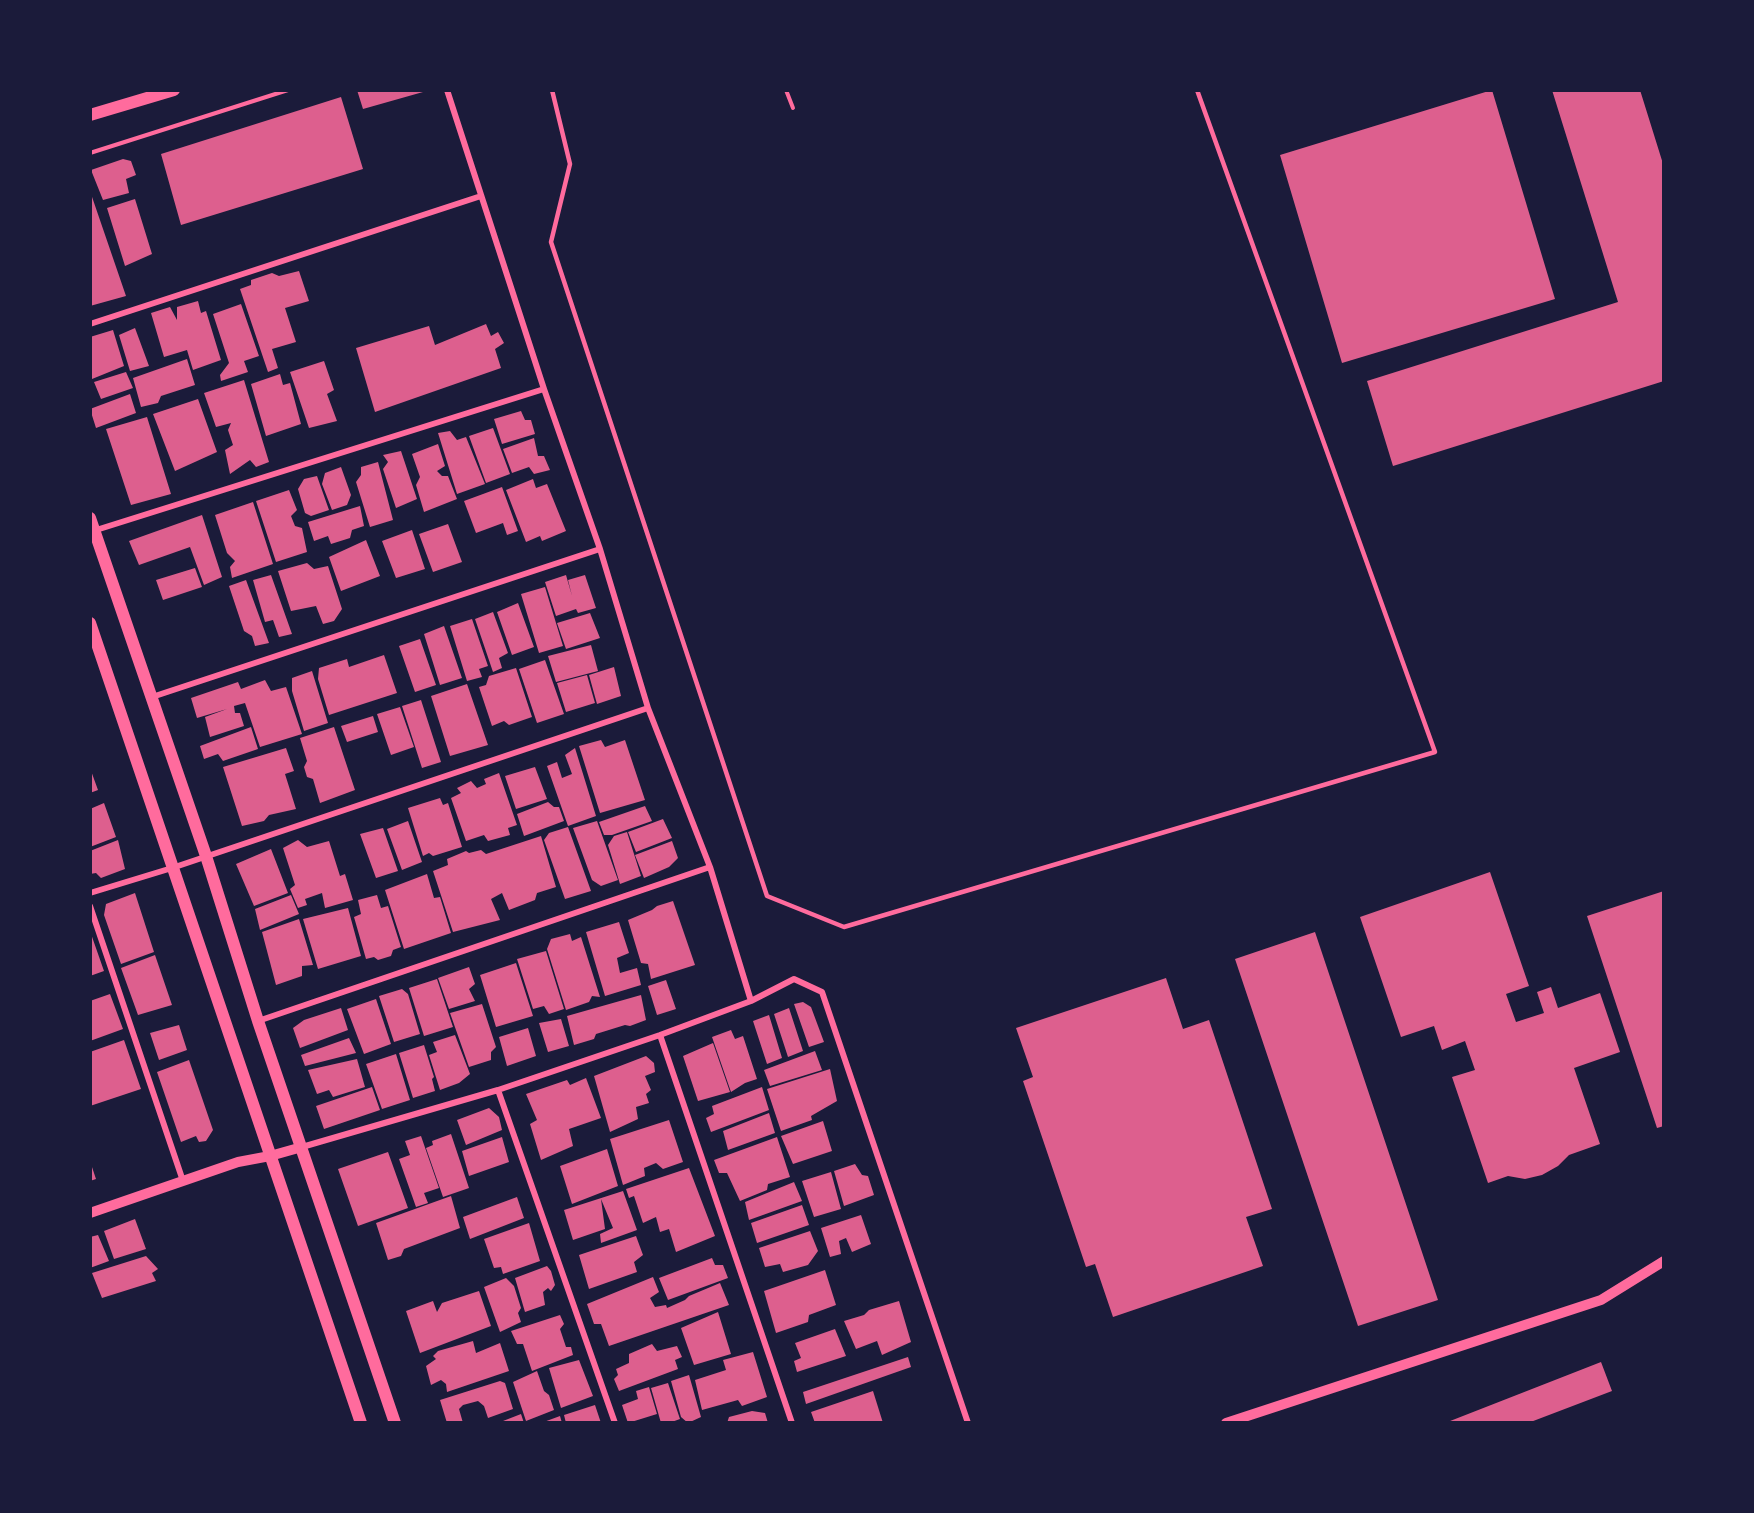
<!DOCTYPE html>
<style>
body{margin:0}
#map{position:relative;width:1754px;height:1513px;overflow:hidden;background:#1b1b3a;font-family:"IBM Plex Sans",sans-serif}
canvas{display:block}
.frame{position:absolute;inset:0;border:92px solid #1b1b3a;pointer-events:none}
</style>
<div id="map">
<canvas width="1754" height="1513"></canvas>
<div class="frame"></div>
</div>
<script>
const ctx = document.querySelector('canvas').getContext('2d');
ctx.lineJoin = 'round';
function fillPath(path, color) {
  ctx.fillStyle = color;
  ctx.fill(path, 'evenodd');
}
function shape(rows) {
  const path = new Path2D();
  for (const r of rows) {
    path.moveTo(r[0], r[1]);
    for (let i = 2; i < r.length; i += 2) path.lineTo(r[i], r[i + 1]);
  }
  return path;
}
function strokePath(path, color, width, dash) {
  ctx.strokeStyle = color;
  ctx.lineWidth = width;
  ctx.lineCap = dash ? 'butt' : 'round';
  ctx.setLineDash(dash || []);
  ctx.stroke(path);
}
const building = shape([
 [357,90,423,90,423,92,363,109],
 [1492,90,1555,299,1342,363,1280,155],
 [1552,90,1640,90,1664,167,1664,381,1393,466,1367,381,1618,302],
 [341,97,363,169,181,225,161,154],
 [123,159,131,161,136,175,126,179,129,193,103,200,91,170],
 [90,191,126,296,90,306],
 [135,199,152,254,125,266,107,208],
 [299,271,309,301,285,308,296,342,272,349,278,368,268,372,240,289,251,285,251,280,272,273,279,276],
 [198,301,201,313,206,311,221,360,193,370,187,350,164,357,151,313,170,307,177,320,177,307],
 [241,304,259,356,244,361,248,372,221,381,220,375,229,363,213,314],
 [486,324,491,336,498,332,504,343,495,349,501,368,375,412,356,348,429,326,435,345],
 [135,328,149,366,130,371,119,335],
 [113,330,124,366,92,379,90,372,90,337],
 [187,359,195,385,161,396,158,403,141,407,133,378],
 [324,361,334,390,327,394,337,421,309,428,290,372],
 [126,372,133,388,101,399,94,382],
 [280,374,283,385,290,383,301,424,266,436,251,384],
 [244,380,269,462,256,467,250,460,230,474,225,450,233,445,228,430,231,423,216,427,204,393],
 [130,394,136,413,96,428,90,409],
 [198,399,217,452,175,471,153,414],
 [521,411,525,420,531,420,535,434,502,444,494,419],
 [147,417,171,494,131,505,106,429],
 [493,428,510,474,486,483,469,436],
 [450,431,457,440,466,437,485,484,457,494,438,433],
 [534,438,538,456,544,456,550,470,534,474,529,467,512,473,503,449],
 [438,444,445,466,437,471,442,476,448,476,457,499,424,512,416,485,420,477,412,454],
 [401,451,417,499,396,508,383,469,388,462,383,455],
 [378,462,393,520,370,527,356,482,361,475,361,467],
 [341,467,351,495,347,505,332,510,322,484,325,473],
 [317,476,329,510,311,516,305,513,298,489,304,479],
 [533,479,536,488,547,484,566,531,542,541,540,536,526,542,506,490],
 [502,487,518,531,507,535,503,523,476,533,464,501],
 [289,490,297,510,291,516,295,526,302,528,307,552,276,562,256,501],
 [253,502,273,564,232,578,230,567,235,561,227,553,215,515],
 [360,506,364,526,352,530,350,538,331,544,328,536,314,541,308,522],
 [202,515,222,577,204,585,190,547,139,565,129,541],
 [448,524,462,562,433,572,419,534],
 [412,530,425,569,396,578,382,541],
 [366,540,380,576,341,591,329,557],
 [307,563,314,569,328,566,342,609,334,621,323,624,316,606,291,611,278,571],
 [195,568,202,587,163,600,156,580],
 [271,575,292,634,279,637,273,620,265,622,253,580],
 [566,575,572,596,568,580,585,575,596,608,578,613,576,609,556,616,545,582],
 [246,580,269,643,255,646,252,636,244,631,229,586],
 [545,587,563,646,539,653,521,594],
 [518,603,534,647,512,655,497,612],
 [493,612,508,653,499,658,502,668,493,672,475,619],
 [590,613,600,638,566,649,557,623],
 [472,619,488,666,479,669,482,677,467,681,450,626],
 [444,626,462,678,440,685,424,634],
 [420,639,436,685,415,692,399,646],
 [591,645,598,671,556,682,548,656],
 [384,655,397,693,329,715,318,679,319,668,347,659,349,667],
 [545,660,564,714,537,723,519,669],
 [614,667,621,696,597,704,589,675],
 [516,668,532,717,509,725,504,721,492,726,479,687,486,685,489,676],
 [312,671,328,723,304,731,292,691,292,678],
 [587,675,595,703,566,712,557,683],
 [265,680,271,691,286,687,302,734,260,747,245,703,234,706,235,713,240,713,244,726,210,737,205,717,227,709,197,718,191,698,238,682,241,689],
 [467,684,488,745,450,756,431,696],
 [421,700,441,762,422,768,402,706],
 [400,707,414,747,391,755,377,714],
 [373,716,378,732,347,742,341,726],
 [251,727,258,749,223,761,218,754,204,759,200,746],
 [334,727,355,790,320,803,313,779,307,777,304,767,307,761,300,738],
 [601,740,605,747,625,740,645,800,600,813,579,746],
 [286,748,294,771,285,774,296,809,269,815,264,821,242,826,223,767],
 [575,748,596,816,568,826,547,766,557,762,562,778,572,774,565,755],
 [535,767,547,799,516,809,505,776],
 [90,768,98,790,90,793],
 [499,773,517,825,508,828,510,835,488,841,484,835,466,841,451,798,461,793,457,788,471,781,477,788,486,784,484,779],
 [440,798,443,805,448,803,462,847,433,856,429,853,423,856,408,808],
 [548,802,554,807,559,807,564,821,524,836,517,814],
 [104,803,116,837,90,847,90,809],
 [645,806,652,821,612,835,604,835,599,822],
 [663,819,672,838,636,852,628,832],
 [408,821,422,862,402,870,387,829],
 [597,821,618,880,601,886,592,880,573,828],
 [568,827,591,891,565,899,544,840,549,833],
 [383,828,398,871,376,878,360,834],
 [627,832,641,876,620,884,608,845,614,836],
 [541,836,556,887,537,893,535,900,509,910,502,893,491,899,500,920,453,932,433,871,448,865,447,859,466,851,469,853,481,850,486,854],
 [118,840,125,869,101,878,96,873,90,874,90,851],
 [298,840,307,847,329,841,340,876,345,874,353,900,325,908,322,893,305,899,307,905,298,908,290,889,295,885,283,848],
 [672,841,678,858,669,867,644,878,635,855],
 [271,849,288,893,254,906,236,864],
 [1490,872,1529,986,1506,994,1516,1022,1544,1013,1537,992,1551,987,1558,1008,1600,993,1620,1052,1574,1068,1600,1144,1569,1155,1558,1166,1542,1175,1525,1179,1508,1176,1488,1183,1452,1077,1475,1070,1465,1041,1442,1050,1434,1026,1401,1037,1360,917],
 [427,874,434,898,440,897,451,933,404,949,385,890],
 [1664,891,1664,1126,1657,1128,1587,916],
 [135,893,154,952,121,964,104,915,106,904],
 [291,895,299,914,260,930,255,909],
 [377,895,381,908,388,906,401,947,393,950,391,956,378,960,374,957,366,959,354,917,361,914,358,900],
 [673,901,695,965,651,979,648,964,641,963,628,920,652,910,657,906],
 [348,908,361,956,318,969,303,919],
 [299,919,313,965,302,966,302,976,276,985,262,932],
 [619,922,629,953,617,958,620,973,637,968,641,985,605,996,586,932],
 [90,931,104,971,90,976],
 [1315,932,1438,1300,1358,1326,1235,959],
 [570,934,572,941,581,937,600,997,592,996,589,1002,566,1010,547,949,551,939],
 [546,951,564,1009,549,1014,544,1006,533,1009,517,959],
 [155,955,172,1005,138,1015,121,968],
 [516,963,533,1016,496,1027,480,975],
 [469,967,475,984,469,989,475,1001,449,1009,438,978],
 [1166,978,1183,1029,1209,1020,1272,1209,1246,1217,1263,1266,1113,1317,1095,1264,1086,1267,1023,1081,1033,1077,1016,1028],
 [437,979,453,1027,424,1036,409,988],
 [666,980,676,1009,657,1015,648,986],
 [402,989,408,994,420,1034,394,1042,379,996],
 [110,994,123,1029,90,1041,90,1001],
 [641,995,646,1020,630,1026,625,1025,596,1034,594,1039,574,1045,567,1016],
 [376,999,391,1044,364,1054,347,1009],
 [803,1002,811,1007,824,1042,809,1047,794,1004],
 [482,1004,496,1047,491,1052,491,1060,469,1067,450,1013],
 [341,1008,348,1030,300,1048,293,1028,304,1020],
 [789,1008,803,1051,788,1057,774,1014],
 [769,1015,782,1058,767,1064,753,1021],
 [561,1019,569,1046,548,1052,539,1023],
 [179,1025,187,1050,159,1060,150,1033],
 [528,1028,536,1056,507,1066,499,1037],
 [731,1030,735,1039,743,1036,757,1079,745,1083,731,1092,712,1037],
 [455,1035,470,1074,459,1083,440,1090,429,1055,437,1052,433,1042],
 [349,1038,356,1053,305,1066,301,1055],
 [124,1040,141,1089,90,1106,90,1052],
 [713,1043,730,1092,698,1101,683,1056],
 [424,1045,434,1077,432,1079,435,1091,413,1098,399,1053],
 [815,1051,822,1070,770,1086,764,1070],
 [396,1054,410,1100,382,1109,366,1064],
 [646,1056,654,1063,655,1072,645,1076,651,1090,646,1094,649,1103,636,1107,638,1119,610,1132,594,1076],
 [357,1059,365,1087,333,1097,329,1090,317,1094,308,1070],
 [189,1060,213,1130,206,1141,199,1142,196,1136,181,1142,157,1072],
 [830,1069,837,1101,811,1116,812,1120,781,1131,767,1089],
 [586,1078,601,1118,569,1129,573,1146,541,1160,530,1124,537,1120,526,1094,567,1080,570,1085],
 [372,1087,380,1110,324,1129,316,1106],
 [762,1087,769,1110,711,1132,706,1118,714,1114,712,1106],
 [489,1108,499,1117,502,1130,466,1145,457,1120],
 [769,1113,775,1133,728,1150,723,1131],
 [669,1120,683,1162,663,1169,656,1163,644,1168,645,1176,623,1185,610,1139],
 [823,1121,832,1151,793,1164,781,1136],
 [451,1134,469,1188,443,1197,426,1148,433,1145,432,1141],
 [421,1136,439,1188,424,1193,428,1203,416,1207,399,1159,410,1155,405,1141],
 [502,1137,509,1162,469,1176,462,1151],
 [777,1137,790,1177,768,1184,767,1190,740,1201,727,1173,719,1173,714,1160],
 [607,1149,618,1186,572,1204,560,1166],
 [388,1152,408,1208,358,1226,338,1169],
 [90,1161,96,1179,90,1181],
 [855,1164,862,1175,868,1176,874,1195,844,1206,834,1171],
 [689,1168,715,1236,676,1252,669,1229,660,1232,656,1217,643,1223,634,1196,629,1198,626,1189],
 [831,1172,841,1209,814,1217,802,1181],
 [794,1182,802,1201,749,1220,745,1202],
 [623,1191,637,1230,601,1243,600,1234,613,1228,601,1199,605,1229,573,1240,564,1210],
 [451,1196,460,1228,404,1249,401,1256,388,1260,376,1223],
 [517,1197,524,1218,470,1239,463,1217],
 [802,1205,809,1225,757,1243,751,1223],
 [861,1215,871,1244,852,1252,846,1238,839,1241,841,1254,830,1257,821,1228],
 [135,1219,146,1249,114,1259,104,1231],
 [529,1223,540,1261,503,1274,501,1267,494,1268,484,1239],
 [810,1231,818,1251,808,1265,783,1272,780,1264,765,1267,759,1248],
 [98,1235,109,1261,90,1268,90,1237],
 [636,1236,643,1255,634,1262,637,1272,589,1289,579,1255],
 [146,1256,158,1269,152,1273,156,1281,102,1298,92,1273],
 [712,1258,715,1265,723,1265,728,1278,668,1300,659,1278],
 [547,1266,551,1271,555,1285,551,1291,548,1288,543,1292,545,1305,525,1312,515,1278],
 [825,1270,836,1305,809,1315,808,1322,776,1333,764,1291],
 [653,1277,659,1292,650,1298,655,1307,666,1305,667,1308,685,1300,689,1296,720,1283,729,1305,609,1346,601,1324,594,1324,587,1304],
 [506,1278,514,1286,521,1308,518,1313,521,1322,500,1332,484,1287],
 [479,1291,491,1326,420,1353,406,1311,433,1301,437,1312,442,1303],
 [899,1301,911,1342,882,1355,877,1341,856,1349,844,1321,864,1315,869,1310],
 [718,1312,731,1354,694,1365,681,1328],
 [560,1315,564,1324,560,1329,566,1347,571,1347,573,1355,532,1371,523,1344,517,1344,511,1331],
 [835,1329,846,1356,797,1372,794,1361,801,1358,795,1343],
 [473,1341,476,1353,500,1343,509,1371,447,1392,446,1384,441,1380,431,1385,426,1366,436,1359,433,1356,438,1351],
 [652,1344,657,1351,677,1346,682,1357,675,1360,678,1369,619,1391,614,1379,618,1375,616,1369,629,1363,629,1354],
 [753,1352,767,1397,742,1406,738,1400,702,1410,695,1380,726,1370,723,1360],
 [908,1357,911,1367,806,1404,803,1392],
 [579,1360,593,1396,561,1408,549,1368],
 [1601,1362,1612,1391,1528,1423,1445,1423],
 [537,1371,544,1391,549,1395,554,1410,526,1421,513,1382],
 [689,1375,701,1417,688,1423,681,1417,671,1381],
 [500,1381,505,1383,513,1409,488,1418,484,1406,478,1401,463,1405,459,1409,463,1423,447,1423,440,1400],
 [668,1383,680,1419,669,1423,661,1423,651,1388],
 [649,1387,657,1414,628,1423,622,1405,638,1399,636,1391],
 [873,1391,883,1423,815,1423,811,1412],
 [595,1405,601,1423,566,1423,564,1415],
 [752,1411,765,1413,768,1423,727,1423,729,1417],
 [521,1414,524,1423,504,1423,503,1421],
 [560,1416,562,1423,541,1423]
]);
const path = shape([
 [786,90,793,108],
 [90,153,288,90]
]);
const service = shape([
 [552,90,570,164,551,242,767,896,844,927,1435,752,1197,90]
]);
const minor = shape([
 [447,90,544,389,600,549,648,708,710,867,751,1001],
 [90,324,481,196],
 [93,531,544,389],
 [152,697,600,549],
 [90,893,172,868,648,708],
 [90,906,183,1181],
 [258,1021,710,867],
 [660,1035,792,1423],
 [498,1090,615,1423],
 [302,1147,498,1090,660,1035,751,1001,794,979,822,992,968,1423]
]);
const tertiary = shape([
 [90,1213,238,1162,270,1156,302,1147],
 [1226,1423,1601,1300,1664,1261]
]);
const secondary = shape([
 [90,115,174,90],
 [90,518,206,856,258,1021,395,1423],
 [90,623,361,1423]
]);
fillPath(building, '#dd5f8e');
strokePath(path, '#ff6b9d', 4);
strokePath(service, '#ff6b9d', 4.5);
strokePath(minor, '#ff6b9d', 6);
strokePath(tertiary, '#ff6b9d', 10);
strokePath(secondary, '#ff6b9d', 12);
</script>
